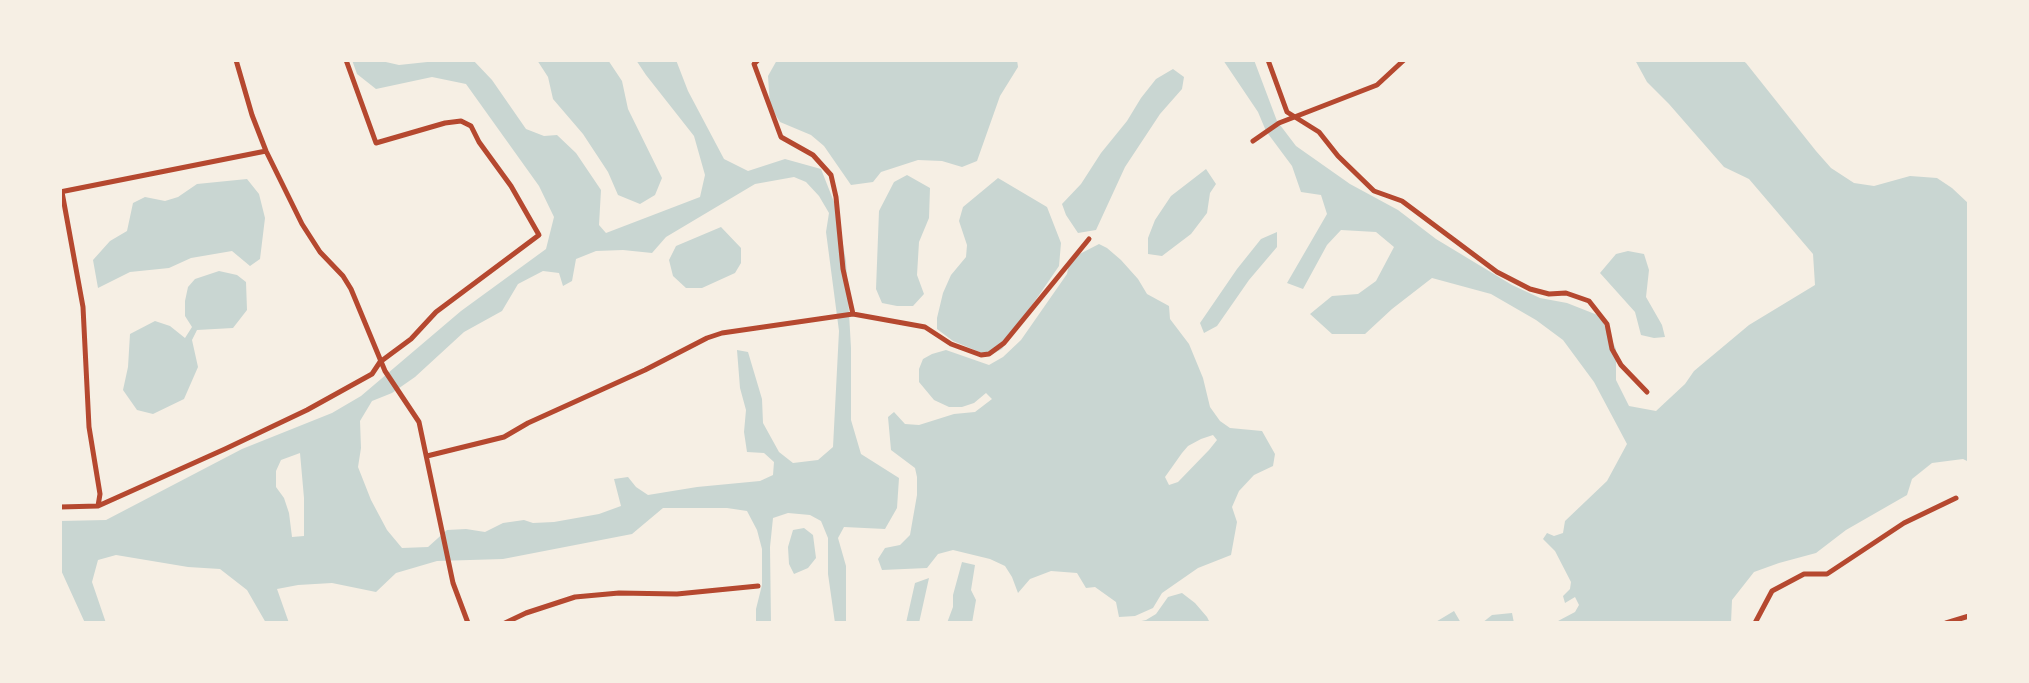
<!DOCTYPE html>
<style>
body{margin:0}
#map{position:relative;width:2029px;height:683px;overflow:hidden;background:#f6efe4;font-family:"Asap Condensed",sans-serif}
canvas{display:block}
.frame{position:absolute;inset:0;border:62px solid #f6efe4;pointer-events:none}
</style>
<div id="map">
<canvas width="2029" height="683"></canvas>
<div class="frame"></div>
</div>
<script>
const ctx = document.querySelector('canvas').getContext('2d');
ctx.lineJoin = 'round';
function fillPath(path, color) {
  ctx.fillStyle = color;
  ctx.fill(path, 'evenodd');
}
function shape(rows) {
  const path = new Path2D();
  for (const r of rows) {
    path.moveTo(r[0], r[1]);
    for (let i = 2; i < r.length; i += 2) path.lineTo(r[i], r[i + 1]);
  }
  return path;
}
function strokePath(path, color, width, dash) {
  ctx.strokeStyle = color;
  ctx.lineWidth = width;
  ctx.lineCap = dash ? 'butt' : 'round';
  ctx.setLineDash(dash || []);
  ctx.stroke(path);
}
const water = shape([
 [352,60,377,60,399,65,446,60,473,60,492,80,526,129,544,136,557,135,576,153,601,190,599,225,606,233,700,197,705,175,694,136,646,75,636,60,676,60,688,91,724,159,748,171,785,159,821,169,836,207,846,261,851,348,851,420,861,454,899,478,897,508,885,529,844,527,838,538,846,566,846,623,835,623,828,574,828,538,821,521,810,515,788,513,773,518,770,547,771,623,756,623,756,609,762,585,762,549,757,530,747,511,727,508,663,508,632,534,503,559,437,561,396,573,376,592,332,583,298,585,277,589,289,623,266,623,247,590,220,569,188,567,116,555,98,560,92,582,106,623,85,623,60,568,60,521,106,520,242,449,332,413,361,396,461,311,546,249,554,217,539,186,466,84,432,77,376,89,357,74],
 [794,177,806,182,819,196,829,213,826,232,839,331,833,447,818,460,793,463,779,452,763,423,762,399,748,352,737,350,740,388,746,410,744,432,747,452,764,453,774,462,773,475,760,481,697,487,648,495,636,487,628,477,614,479,621,506,599,514,554,522,533,523,524,520,503,523,485,532,466,529,447,530,428,547,402,548,387,530,371,500,358,467,361,448,360,421,372,401,392,393,415,377,464,332,502,311,518,284,543,271,559,273,563,286,572,281,576,259,596,251,623,250,652,253,666,237,755,184],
 [300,453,304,498,304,536,292,537,289,513,284,498,276,487,276,471,281,460],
 [537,60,608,60,622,81,628,109,662,178,655,195,640,204,618,195,608,172,583,134,553,99,548,77],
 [777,60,1017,60,1018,67,1000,96,977,161,962,167,942,161,918,160,881,172,873,182,851,185,824,146,811,135,780,122,770,106,768,76],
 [1223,60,1254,60,1277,121,1296,146,1350,184,1398,210,1436,239,1512,285,1540,298,1567,303,1600,316,1616,349,1616,380,1629,406,1656,411,1685,384,1694,371,1749,325,1815,285,1813,254,1749,179,1724,167,1669,104,1647,82,1635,60,1742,60,1746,63,1816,151,1831,168,1854,183,1874,186,1910,176,1937,178,1952,188,1969,204,1969,462,1963,459,1932,463,1912,479,1907,495,1846,530,1816,553,1779,563,1754,572,1732,600,1731,623,1524,623,1558,621,1575,612,1579,605,1575,597,1565,603,1563,596,1570,589,1571,582,1555,551,1543,539,1547,533,1554,536,1563,533,1565,521,1607,481,1627,444,1594,382,1563,340,1536,320,1491,294,1432,278,1392,309,1365,334,1332,334,1310,314,1332,296,1358,294,1376,281,1394,247,1376,232,1341,230,1327,245,1303,289,1287,283,1327,214,1321,195,1301,192,1292,166,1266,131,1258,112],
 [1173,69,1184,77,1182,89,1160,114,1125,167,1096,230,1078,233,1066,215,1062,204,1081,184,1101,153,1127,121,1141,98,1156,79],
 [1206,169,1216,184,1210,193,1207,213,1191,234,1162,256,1148,254,1148,238,1155,220,1171,196],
 [907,175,930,188,929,218,919,242,917,275,924,294,913,306,897,306,882,303,876,289,879,211,894,182],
 [998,178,1047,207,1061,243,1059,266,1002,349,989,356,953,341,937,329,937,318,943,293,951,275,966,257,967,245,959,221,963,207],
 [247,179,259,194,265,218,260,259,250,266,232,251,191,258,169,268,130,272,98,288,93,260,110,241,127,231,133,203,145,197,165,201,178,197,197,184],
 [721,227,741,248,741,263,735,273,702,288,686,288,673,276,669,260,676,246],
 [1277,232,1277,247,1249,280,1217,326,1204,333,1200,323,1237,269,1261,239],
 [1099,244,1107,248,1121,260,1138,279,1147,294,1169,306,1170,319,1189,344,1203,378,1210,407,1220,421,1230,428,1262,431,1275,454,1273,466,1254,475,1239,491,1232,507,1237,522,1231,555,1198,568,1162,593,1153,608,1135,616,1119,617,1116,602,1095,587,1086,588,1077,573,1051,571,1030,579,1018,593,1012,577,1005,566,990,559,953,550,938,554,927,568,882,570,878,559,885,548,900,545,910,535,917,495,917,477,915,468,891,450,888,417,894,412,905,424,919,425,954,414,975,412,992,399,986,393,974,403,962,407,949,407,934,400,919,382,919,369,923,359,932,354,946,350,989,365,1003,357,1021,340,1067,274,1070,259],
 [1213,435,1217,440,1209,450,1178,482,1169,485,1165,477,1182,453,1188,446,1201,439],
 [1628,251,1644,254,1649,270,1646,297,1662,325,1665,337,1654,338,1641,335,1635,312,1600,273,1616,254],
 [219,271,237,275,246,282,247,310,233,328,197,330,192,340,198,367,184,399,153,414,137,410,123,390,128,367,130,334,155,321,170,326,185,338,192,327,185,316,185,301,188,287,195,279],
 [804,528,813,535,816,558,808,568,794,574,789,564,788,547,793,530],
 [962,562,975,565,971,590,976,600,972,623,947,623,953,607,953,595],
 [929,578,919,623,906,623,915,583],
 [1182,593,1195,603,1207,617,1210,623,1132,623,1146,620,1156,614,1168,597],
 [1454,611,1461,623,1434,623],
 [1512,613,1514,623,1482,623,1492,615]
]);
const minor = shape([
 [236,60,252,115,266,151,302,224,320,252,343,276,351,289,385,371,419,422,453,583,468,623],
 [758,60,754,64,781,137,813,155,831,175,836,197,843,269,853,314],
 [1268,60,1287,112,1319,132,1338,156,1374,191,1402,201,1497,272,1530,289,1549,294,1566,293,1589,301,1607,324,1612,349,1621,365,1647,392],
 [1253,141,1279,123,1377,85,1404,60],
 [60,192,266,151],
 [62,192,83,307,89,427,100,494,98,506],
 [427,456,504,437,528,423,645,370,707,338,722,333,853,314,925,327,951,344,981,355,989,354,1004,343,1089,239],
 [60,507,98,506,225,449,307,410,372,374,380,362,411,339,436,312,539,235,511,186,479,142,471,126,461,121,445,123,376,143,346,60],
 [505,623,526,613,575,597,619,593,677,594,758,586],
 [1755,623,1772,591,1804,574,1827,574,1904,523,1956,498],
 [1946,623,1969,616]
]);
fillPath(water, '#c9d6d2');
strokePath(minor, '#b5482f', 5);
</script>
